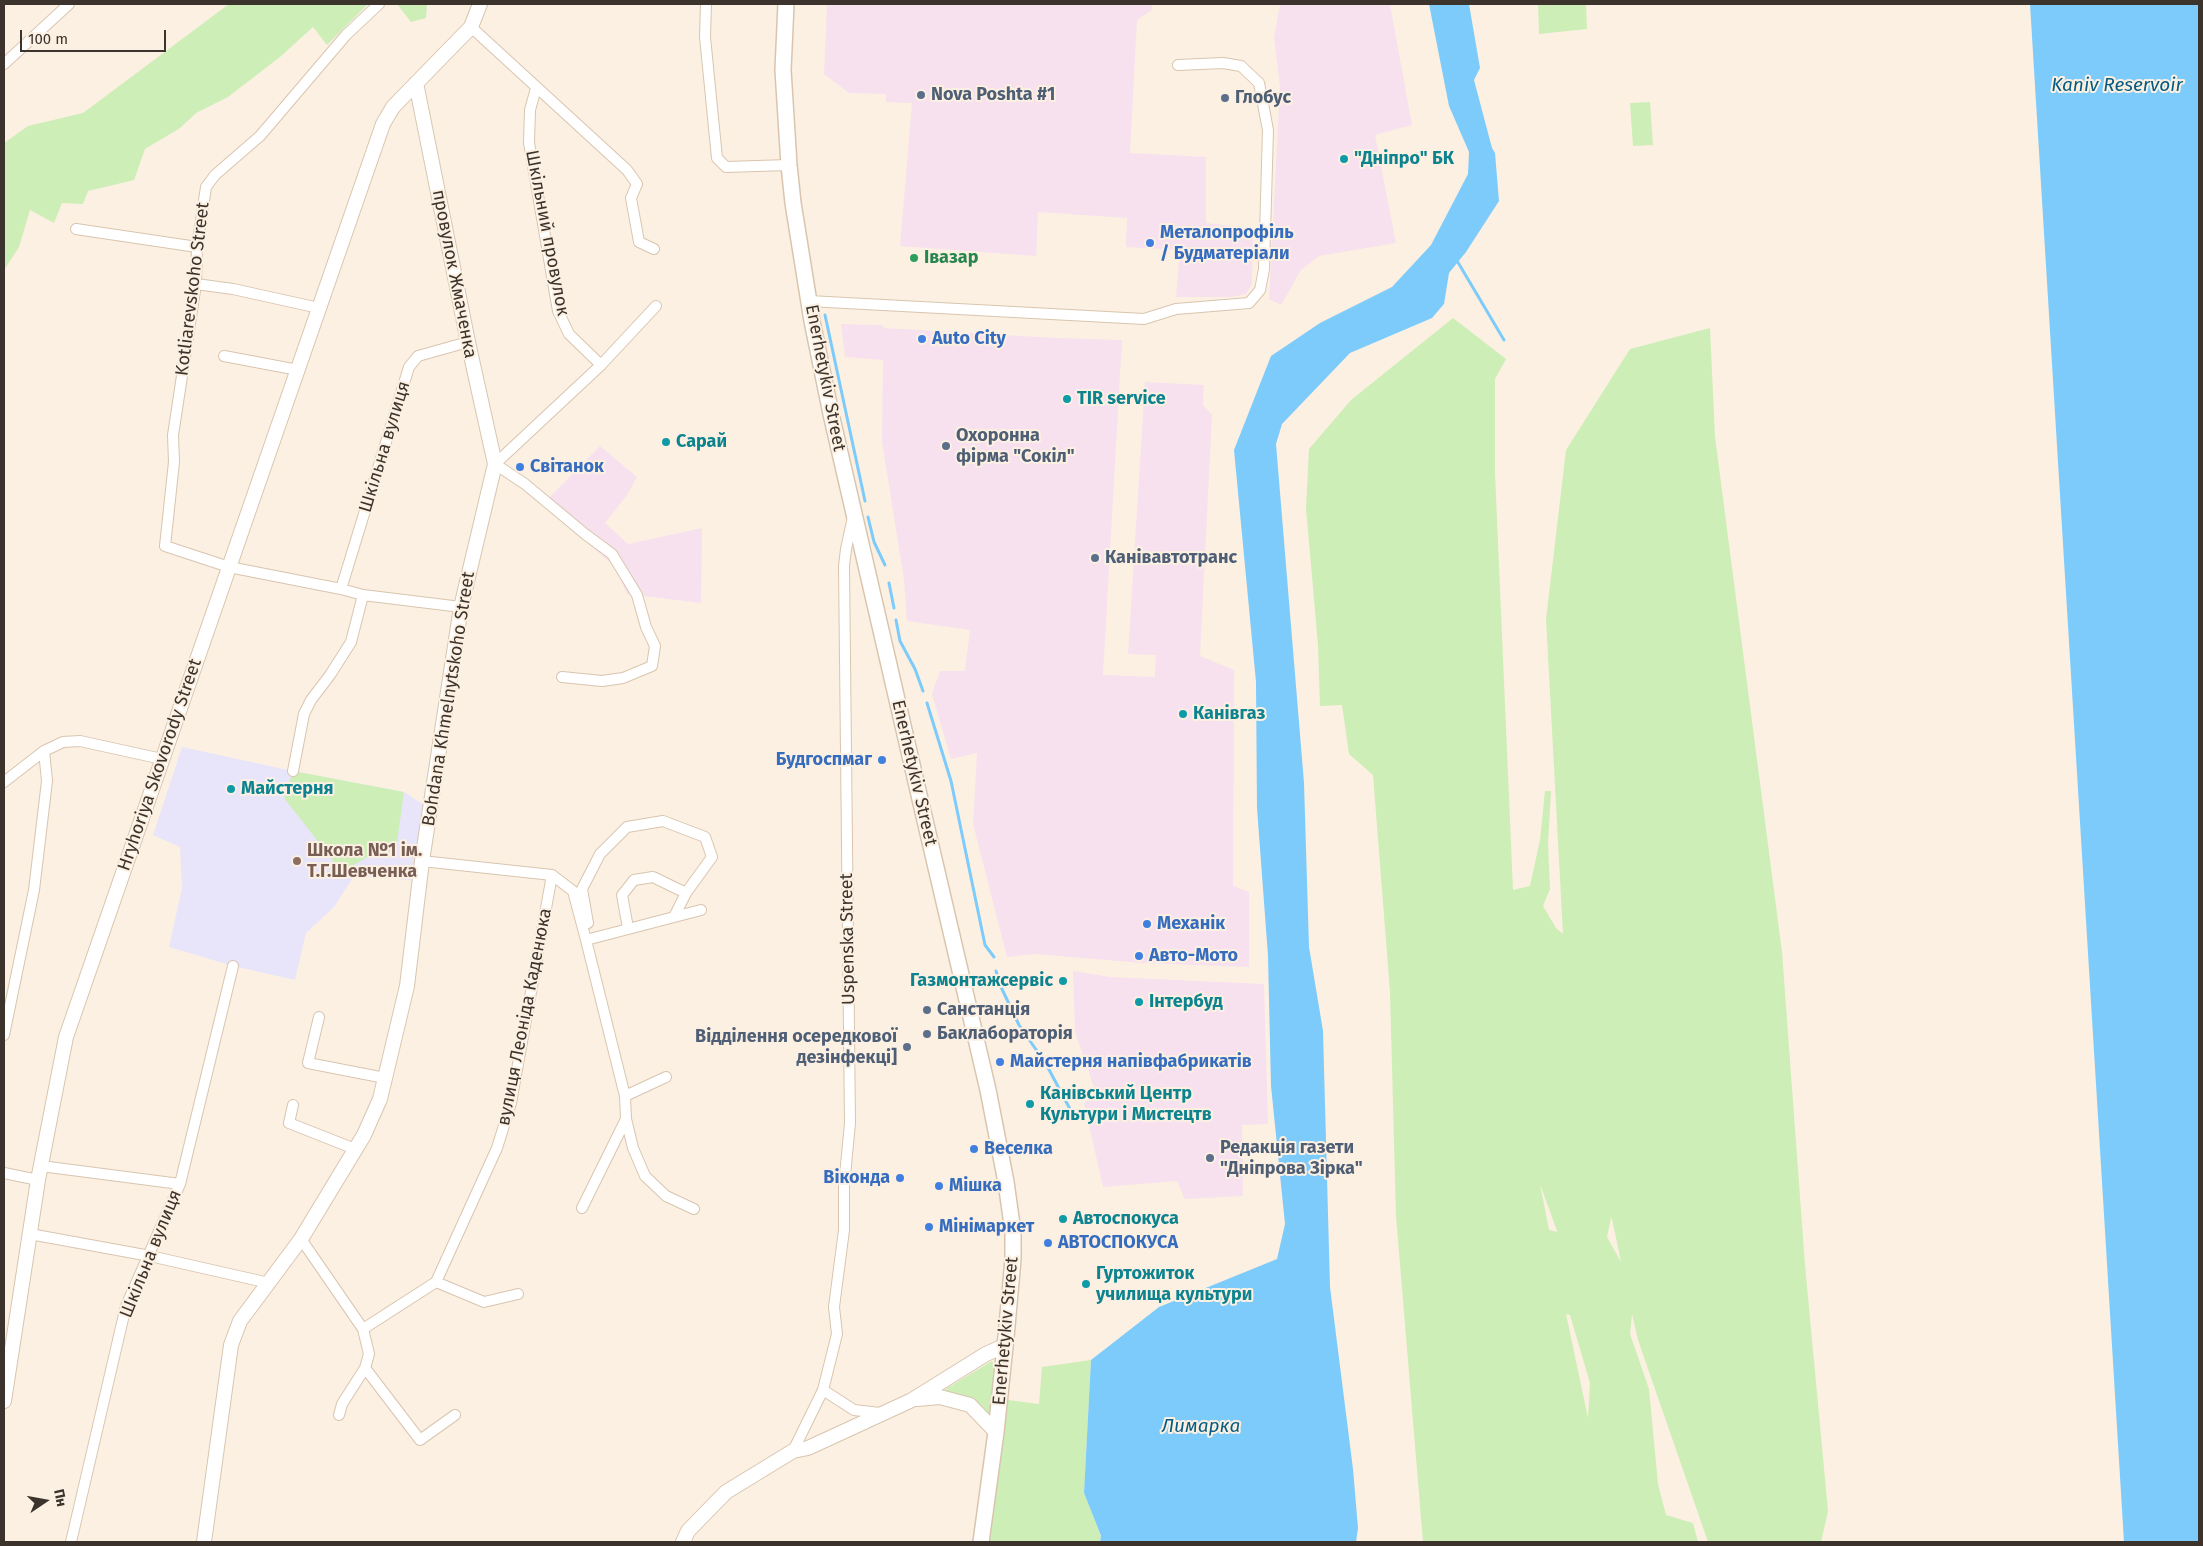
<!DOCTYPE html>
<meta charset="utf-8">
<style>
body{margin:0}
#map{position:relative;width:2203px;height:1546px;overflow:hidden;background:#fcf0e2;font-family:"Fira Sans",sans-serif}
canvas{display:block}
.frame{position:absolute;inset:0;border:5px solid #3c342c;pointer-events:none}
.north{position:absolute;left:20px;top:1476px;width:50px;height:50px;-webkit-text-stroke:4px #fcf0e2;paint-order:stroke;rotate:78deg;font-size:14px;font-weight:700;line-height:20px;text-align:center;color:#3c342c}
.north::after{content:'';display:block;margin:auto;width:18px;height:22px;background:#3c342c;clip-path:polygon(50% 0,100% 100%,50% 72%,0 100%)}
.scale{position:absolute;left:20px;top:30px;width:146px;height:22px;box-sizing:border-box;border:2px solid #3c342c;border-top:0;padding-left:6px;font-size:15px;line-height:18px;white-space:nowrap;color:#3c342c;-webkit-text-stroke:4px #fcf0e2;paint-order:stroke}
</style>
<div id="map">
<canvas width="2203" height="1546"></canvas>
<div class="frame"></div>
<div class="north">Пн</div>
<div class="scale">100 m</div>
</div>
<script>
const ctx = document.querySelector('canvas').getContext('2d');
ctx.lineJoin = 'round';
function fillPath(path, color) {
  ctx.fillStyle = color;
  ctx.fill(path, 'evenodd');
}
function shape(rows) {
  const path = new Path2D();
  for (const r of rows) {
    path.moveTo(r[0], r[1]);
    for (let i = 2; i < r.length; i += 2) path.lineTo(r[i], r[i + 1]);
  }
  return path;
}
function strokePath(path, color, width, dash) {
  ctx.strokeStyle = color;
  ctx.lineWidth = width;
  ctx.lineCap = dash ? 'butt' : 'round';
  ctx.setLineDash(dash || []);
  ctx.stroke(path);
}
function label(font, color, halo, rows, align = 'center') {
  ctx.font = font + ' "Fira Sans",sans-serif';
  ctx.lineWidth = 4;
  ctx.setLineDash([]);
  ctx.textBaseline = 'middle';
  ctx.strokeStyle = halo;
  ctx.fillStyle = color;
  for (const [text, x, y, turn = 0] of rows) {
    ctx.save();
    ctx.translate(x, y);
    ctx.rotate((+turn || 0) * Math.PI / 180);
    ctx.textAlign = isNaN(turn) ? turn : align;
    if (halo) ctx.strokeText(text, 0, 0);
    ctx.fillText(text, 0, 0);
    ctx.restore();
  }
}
const industrial = shape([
 [827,4,1152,4,1152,10,1137,20,1130,153,1206,157,1206,223,1253,228,1252,284,1246,294,1232,297,1176,297,1180,250,1126,247,1127,218,1038,212,1036,256,900,246,912,103,886,102,886,94,849,93,824,74],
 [1280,4,1390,4,1412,125,1375,135,1396,243,1319,256,1301,270,1281,305,1269,299,1280,87,1274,38],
 [841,324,883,325,884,328,1055,338,1122,340,1103,675,1155,677,1156,655,1128,654,1145,382,1204,385,1203,405,1212,415,1200,656,1234,670,1233,886,1249,892,1249,967,1142,963,1035,954,1007,957,973,824,977,753,951,759,932,694,940,671,965,671,970,630,907,621,904,580,882,442,883,360,845,357],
 [600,446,637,477,627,495,605,523,628,544,702,528,701,603,627,594,615,567,543,504],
 [1073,971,1110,977,1264,984,1268,1124,1242,1125,1243,1196,1185,1199,1177,1181,1103,1187,1084,1103,1096,1093,1075,1032]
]);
const education = shape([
 [182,747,293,771,404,792,424,805,411,880,354,876,334,907,306,933,295,980,233,966,169,947,182,888,180,847,153,835]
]);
const green = shape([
 [229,4,368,4,327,45,313,27,280,57,228,97,196,113,180,128,145,149,134,180,88,191,83,204,62,203,54,223,30,210,19,247,4,270,4,143,28,126,83,113],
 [397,4,427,4,426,18,411,22],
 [1538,4,1586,4,1587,29,1539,34],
 [1650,102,1653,145,1633,146,1630,103],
 [1453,318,1506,359,1495,379,1495,473,1513,890,1530,886,1540,840,1545,791,1551,791,1548,843,1550,889,1543,906,1556,928,1563,934,1546,619,1566,450,1630,349,1710,328,1715,437,1782,952,1805,1265,1828,1511,1821,1542,1708,1542,1638,1340,1632,1314,1630,1334,1649,1389,1658,1484,1666,1515,1693,1523,1698,1542,1423,1542,1396,1216,1390,992,1373,775,1349,754,1342,705,1320,706,1318,645,1306,508,1309,449,1351,400],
 [1540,1184,1557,1231,1557,1232,1549,1230],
 [1611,1218,1612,1219,1621,1262,1607,1237],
 [1566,1314,1570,1315,1590,1383,1588,1418],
 [293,771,404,792,396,850,369,856,342,872,284,798],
 [1091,1360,1084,1493,1101,1537,1100,1542,989,1542,1008,1400,1039,1404,1042,1367],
 [992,1361,996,1368,990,1417,939,1393]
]);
const water = shape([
 [1429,4,1469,4,1480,68,1474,80,1492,148,1495,153,1499,201,1466,252,1449,273,1444,304,1432,318,1350,353,1282,424,1276,444,1304,783,1309,947,1323,1031,1330,1287,1353,1469,1358,1528,1356,1542,1100,1542,1101,1536,1084,1493,1091,1360,1159,1307,1277,1259,1285,1224,1271,1086,1268,956,1257,808,1256,682,1234,450,1271,356,1320,323,1392,287,1431,245,1468,174,1469,152,1449,106],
 [2030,4,2199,4,2199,1542,2124,1542]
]);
const stream = shape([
 [1456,259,1504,340],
 [825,315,865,501],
 [868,517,874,542,885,565],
 [889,583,894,608],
 [896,620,900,641,915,669,923,691],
 [927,703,951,781,985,945,994,957],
 [996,971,1001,987,1019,1025,1046,1064,1070,1109]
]);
const minor = shape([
 [379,4,346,35,260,136,215,175,206,187,197,247,196,284,173,435,174,462,165,546,229,567,341,589,363,595,461,607],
 [706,4,705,37,717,158,726,167,789,165],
 [471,27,627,170,637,184,631,198,639,242,654,249],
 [4,64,69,4],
 [536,88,530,110,529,143,558,311,569,334,601,365],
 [76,229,197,247],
 [196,284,233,289,319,308],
 [809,301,1144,319,1176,309,1249,303,1260,290,1264,269,1268,130,1259,83,1241,66,1223,63,1178,65],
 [224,356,298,370],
 [853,517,846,549,844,566,850,1123,844,1186,844,1230,834,1307,837,1334,823,1390,854,1410,880,1413],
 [341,589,409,367,418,356,468,342],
 [562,677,602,681,623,678,652,666,655,646,646,627,637,595,612,554,585,534,525,484,495,464,601,365,656,306],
 [293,771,304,714,311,700,330,675,351,642,363,595],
 [4,782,44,751,63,742,80,741,162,759],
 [422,861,552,875],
 [552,875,573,891,586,940,701,910],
 [675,915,686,893],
 [588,923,582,889,600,854,627,827,663,821,705,837,712,857,686,893,653,877,634,880,622,895,628,928],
 [319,1017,308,1063,385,1078],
 [4,1035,34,890,47,781,44,751],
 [625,1096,666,1077],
 [293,1105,289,1123,355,1149],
 [626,1119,633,1148,645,1176,666,1196,694,1209],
 [41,1166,180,1184],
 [4,1173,38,1180],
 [582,1208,626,1119,625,1096,586,940],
 [30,1234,150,1256,269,1283],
 [301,1239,363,1329,369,1354,365,1368,342,1404,339,1415],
 [436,1282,497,1148,511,1103,552,875],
 [436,1282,484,1302,518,1294],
 [363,1329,436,1282],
 [365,1368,420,1440,455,1415],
 [793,1451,823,1390],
 [71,1542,126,1306,180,1184,233,966]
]);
const tertiary = shape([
 [917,1399,940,1397,970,1405,996,1432],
 [4,1401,38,1180,66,1037,383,124,393,107,471,27,480,4],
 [204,1542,231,1345,240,1321,301,1239,364,1135,380,1099,407,986,422,861,461,607,495,464,468,342,416,83],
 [683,1542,688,1531,726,1492,793,1451,808,1448,912,1400,986,1354,1004,1346]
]);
const secondary = shape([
 [786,4,783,70,789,165,793,203,812,321,831,414,920,799,988,1090,1006,1182,1013,1232,1013,1259,1006,1337,996,1432,981,1542]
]);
const markers = [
 [921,95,5,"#5c6f8a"],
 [1225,98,5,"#5c6f8a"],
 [1344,159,5,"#0f9aa8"],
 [1150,243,5,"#3f7fe0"],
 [914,258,5,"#2e9e5b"],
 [922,339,5,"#3f7fe0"],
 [1067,399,5,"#0f9aa8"],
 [666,442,5,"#0f9aa8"],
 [946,446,5,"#5c6f8a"],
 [520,467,5,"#3f7fe0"],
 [1095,558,5,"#5c6f8a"],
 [1183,714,5,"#0f9aa8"],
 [882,760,5,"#3f7fe0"],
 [231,789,5,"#0f9aa8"],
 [297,861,5,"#8d6e63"],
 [1147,924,5,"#3f7fe0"],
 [1139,956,5,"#3f7fe0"],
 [1063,981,5,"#0f9aa8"],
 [1139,1002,5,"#0f9aa8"],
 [927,1010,5,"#5c6f8a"],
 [927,1034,5,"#5c6f8a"],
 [907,1047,5,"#5c6f8a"],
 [1000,1062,5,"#3f7fe0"],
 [1030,1104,5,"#0f9aa8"],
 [974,1149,5,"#3f7fe0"],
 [1210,1158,5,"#5c6f8a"],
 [900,1178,5,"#3f7fe0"],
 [939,1186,5,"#3f7fe0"],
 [1063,1219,5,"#0f9aa8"],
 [929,1227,5,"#3f7fe0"],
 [1048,1243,5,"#3f7fe0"],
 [1086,1284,5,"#0f9aa8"]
];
const serviceNames = [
 ["Nova Poshta #1",931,95],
 ["Глобус",1235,98],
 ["Охоронна",956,436],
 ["фірма \"Сокіл\"",956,457],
 ["Канівавтотранс",1105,558],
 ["Санстанція",937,1010],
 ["Баклабораторія",937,1034],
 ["Відділення осередкової",897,1037,"right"],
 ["дезінфекці]",897,1058,"right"],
 ["Редакція газети",1220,1148],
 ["\"Дніпрова Зірка\"",1220,1169]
];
const cultureNames = [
 ["\"Дніпро\" БК",1354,159],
 ["TIR service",1077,399],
 ["Сарай",676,442],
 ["Канівгаз",1193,714],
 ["Майстерня",241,789],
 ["Газмонтажсервіс",1053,981,"right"],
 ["Інтербуд",1149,1002],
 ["Канівський Центр",1040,1094],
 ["Культури і Мистецтв",1040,1115],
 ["Автоспокуса",1073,1219],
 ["Гуртожиток",1096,1274],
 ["училища культури",1096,1295]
];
const streetNames = [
 ["Шкільний провулок",547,233,79],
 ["провулок Жмаченка",454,274,79],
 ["Kotliarevskoho Street",193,289,-83],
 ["Enerhetykiv Street",825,378,79],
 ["Шкільна вулиця",385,447,-73],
 ["Bohdana Khmelnytskoho Street",449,699,-81],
 ["Hryhoriya Skovorody Street",160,765,-71],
 ["Enerhetykiv Street",914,773,77],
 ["Uspenska Street",848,939,-91],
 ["вулиця Леоніда Каденюка",525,1017,-79],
 ["Шкільна вулиця",151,1254,-68],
 ["Enerhetykiv Street",1006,1331,-85]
];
const shopNames = [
 ["Металопрофіль",1160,233],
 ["/ Будматеріали",1160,254],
 ["Auto City",932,339],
 ["Світанок",530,467],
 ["Будгоспмаг",872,760,"right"],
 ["Механік",1157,924],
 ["Авто-Мото",1149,956],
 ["Майстерня напівфабрикатів",1010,1062],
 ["Веселка",984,1149],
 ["Віконда",890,1178,"right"],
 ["Мішка",949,1186],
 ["Мінімаркет",939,1227],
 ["АВТОСПОКУСА",1058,1243]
];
const leisureNames = [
 ["Івазар",924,258]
];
const educationNames = [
 ["Школа №1 ім.",307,851],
 ["Т.Г.Шевченка",307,872]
];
const waterNames = [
 ["Kaniv Reservoir",2117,86],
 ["Лимарка",1201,1427]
];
fillPath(industrial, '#f7e1ee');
fillPath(education, '#e8e5fb');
fillPath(green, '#cdeeb7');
fillPath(water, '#7dcbfb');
strokePath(stream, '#7dcbfb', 3);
strokePath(minor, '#d9c5af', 12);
strokePath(tertiary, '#d9c5af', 16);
strokePath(secondary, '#d9c5af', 18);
strokePath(minor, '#fff', 10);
strokePath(tertiary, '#fff', 14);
strokePath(secondary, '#fff', 15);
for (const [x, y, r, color] of markers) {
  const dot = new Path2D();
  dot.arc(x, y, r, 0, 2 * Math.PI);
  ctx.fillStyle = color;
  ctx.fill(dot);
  strokePath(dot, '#fcf0e2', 2);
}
label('bold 18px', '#4e5e75', '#fcf0e2', serviceNames, 'left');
label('bold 18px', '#0d838f', '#fcf0e2', cultureNames, 'left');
label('18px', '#3c342c', '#fcf0e2', streetNames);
label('bold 18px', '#366cbe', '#fcf0e2', shopNames, 'left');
label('bold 18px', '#27864d', '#fcf0e2', leisureNames, 'left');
label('bold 18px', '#785e54', '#fcf0e2', educationNames, 'left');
label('italic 19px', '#055b82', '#fcf0e2', waterNames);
</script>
